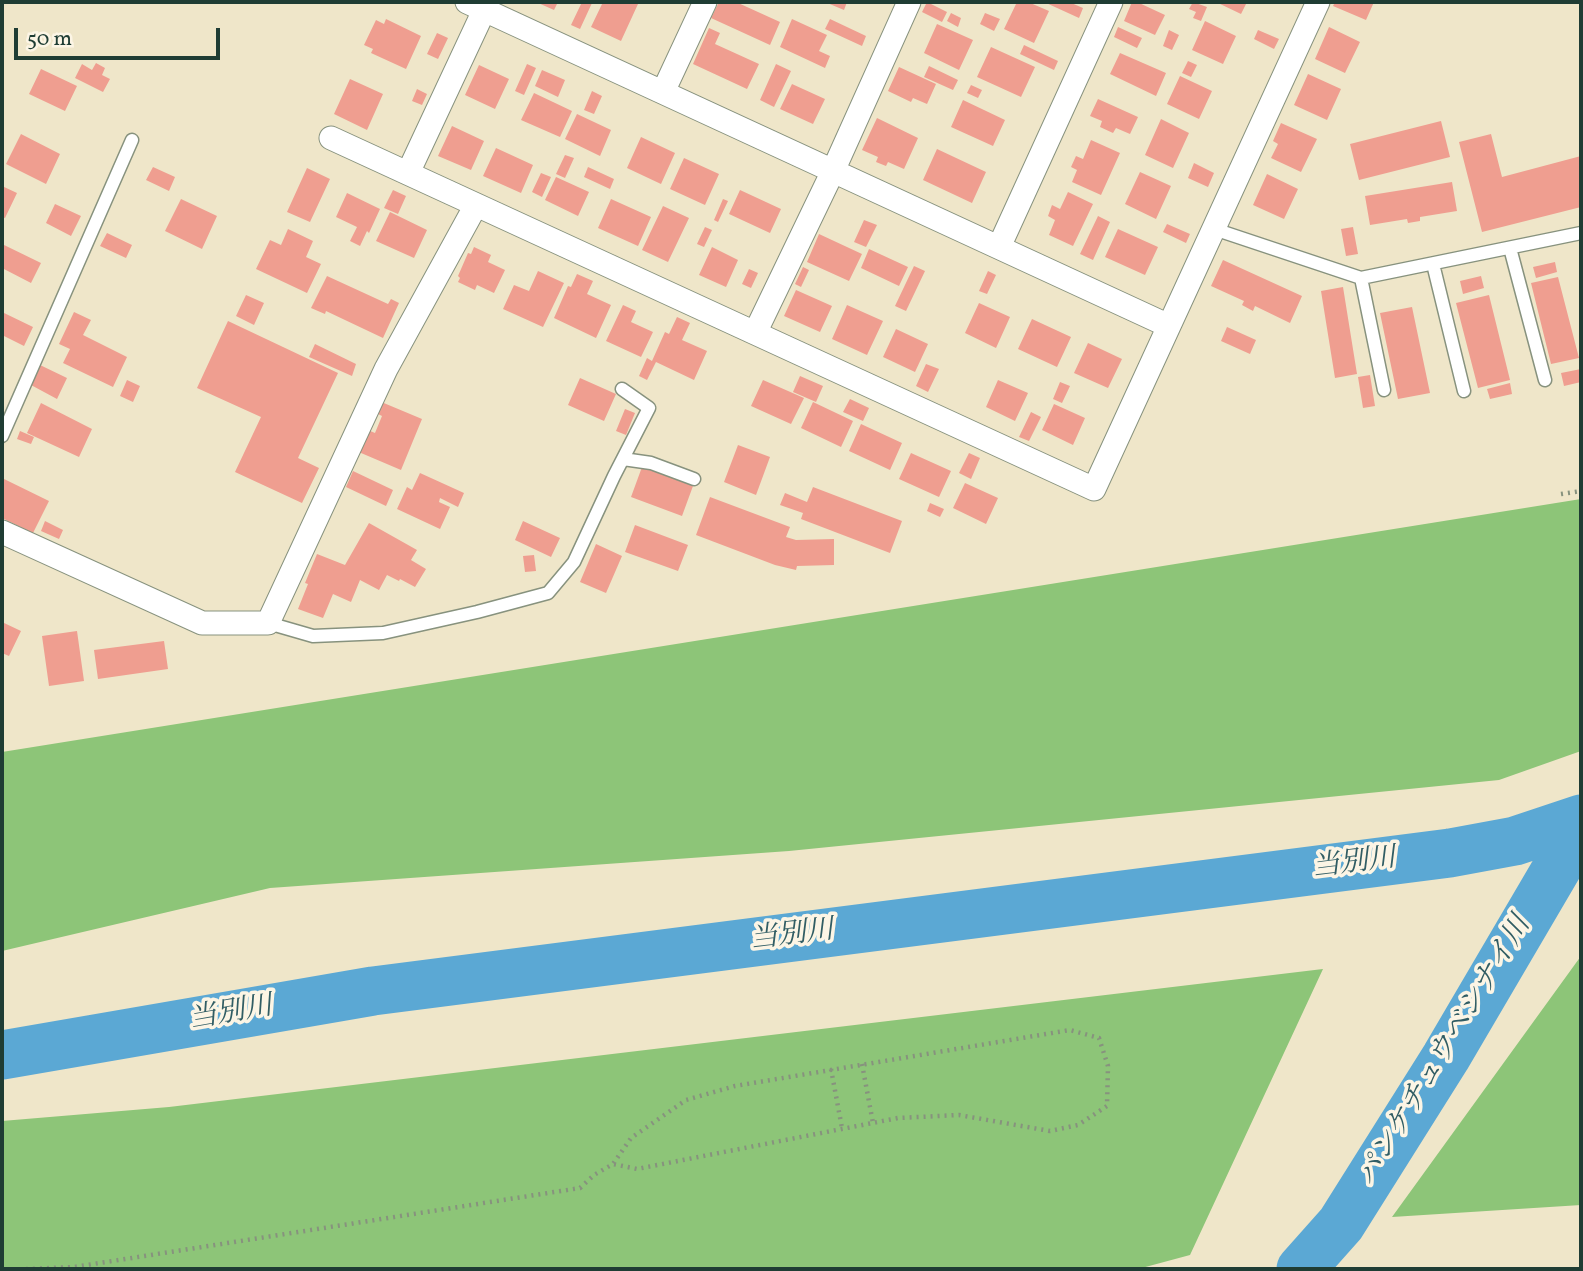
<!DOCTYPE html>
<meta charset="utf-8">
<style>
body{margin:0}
#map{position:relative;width:1583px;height:1271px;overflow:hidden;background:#efe6c9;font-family:Vollkorn,serif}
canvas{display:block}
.frame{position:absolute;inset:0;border:4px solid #1f3d34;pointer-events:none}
.scale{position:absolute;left:14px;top:28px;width:206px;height:32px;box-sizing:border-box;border:4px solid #1f3d34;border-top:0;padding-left:9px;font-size:21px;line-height:24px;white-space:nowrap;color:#1f3d34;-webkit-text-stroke:5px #fcf5e5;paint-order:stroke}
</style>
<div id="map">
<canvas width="1583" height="1271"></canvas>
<div class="frame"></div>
<div class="scale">50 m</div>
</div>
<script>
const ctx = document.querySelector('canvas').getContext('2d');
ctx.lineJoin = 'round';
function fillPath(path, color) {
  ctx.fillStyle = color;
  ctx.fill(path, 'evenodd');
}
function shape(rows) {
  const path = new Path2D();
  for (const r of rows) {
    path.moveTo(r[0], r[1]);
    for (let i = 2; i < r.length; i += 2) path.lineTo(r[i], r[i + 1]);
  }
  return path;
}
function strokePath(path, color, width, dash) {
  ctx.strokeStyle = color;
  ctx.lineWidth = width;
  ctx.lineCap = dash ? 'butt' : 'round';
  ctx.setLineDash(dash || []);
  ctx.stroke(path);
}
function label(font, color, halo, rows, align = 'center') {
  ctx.font = font + ' Vollkorn,"Noto Serif JP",serif';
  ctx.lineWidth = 7;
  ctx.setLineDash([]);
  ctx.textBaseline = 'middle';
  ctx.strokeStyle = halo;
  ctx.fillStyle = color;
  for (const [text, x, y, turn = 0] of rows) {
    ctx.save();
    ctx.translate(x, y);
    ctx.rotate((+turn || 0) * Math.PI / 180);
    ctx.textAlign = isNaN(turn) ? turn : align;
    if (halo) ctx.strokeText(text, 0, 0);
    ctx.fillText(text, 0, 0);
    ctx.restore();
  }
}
const green = shape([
 [1581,499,1581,751,1499,780,789,851,270,888,2,951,2,752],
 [1581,956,1581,1205,1392,1217],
 [1323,969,1190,1255,1138,1269,2,1269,2,1121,169,1107]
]);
const river = shape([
 [2,1055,373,991,1450,853,1515,841,1581,819],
 [1301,1269,1341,1224,1446,1057,1581,827]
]);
const building = shape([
 [536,2,558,2,554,10],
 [582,2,592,3,580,29,571,25],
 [603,2,638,4,621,41,591,27],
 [719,2,736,2,780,22,770,45,711,18],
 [825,2,847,2,844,10],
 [927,2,947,12,942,22,922,12],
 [1017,2,1028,2,1049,11,1034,43,1004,29],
 [1044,2,1069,2,1083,8,1079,18],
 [1132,2,1137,2,1165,15,1155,35,1124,21],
 [1193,2,1207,7,1201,21,1193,18,1196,12,1189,9],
 [1216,2,1247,2,1241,14],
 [1335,2,1374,2,1366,20,1333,6],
 [951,13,961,18,958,27,947,21],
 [985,13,1000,19,994,31,980,24],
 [386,19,421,36,406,69,371,53,373,49,364,45,376,20,384,24],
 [792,19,827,35,819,51,830,56,825,68,780,47],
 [830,19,866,36,862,46,825,29],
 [1205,21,1236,36,1223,64,1192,50],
 [937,24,973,40,959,70,924,53],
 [1118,27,1142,38,1137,48,1114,37],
 [1329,27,1360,42,1345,73,1315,59],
 [709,28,720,33,715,44,759,64,747,89,693,64],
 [1169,30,1179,35,1172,50,1163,46],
 [1258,30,1279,39,1274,49,1254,39],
 [437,33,448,38,438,59,427,54],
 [1024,45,1058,61,1054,70,1020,54],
 [991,47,1035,67,1021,97,977,77],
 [1120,53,1166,73,1156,96,1110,74],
 [1188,61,1197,65,1191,77,1182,73],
 [96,63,105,68,102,75,110,79,103,92,75,78,82,64,92,70],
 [527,64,536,68,524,95,515,91],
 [776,64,791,71,774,107,760,100],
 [479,65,509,79,495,109,465,95],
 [929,66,958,80,953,90,924,77],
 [899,67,936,84,927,104,913,98,911,102,888,91],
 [41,69,77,86,65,111,29,94],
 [542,70,565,80,558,97,535,86],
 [1308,74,1341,89,1327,120,1294,105],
 [1180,76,1212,91,1199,119,1167,104],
 [350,79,383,94,367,130,334,114],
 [792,84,825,99,813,124,780,109],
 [971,85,982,90,978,98,967,93],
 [417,89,427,94,422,105,412,101],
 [592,91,602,96,594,114,584,110],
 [534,93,572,111,560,137,521,120],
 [1098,99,1138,117,1130,134,1116,128,1113,133,1100,127,1102,121,1090,116],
 [963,100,1005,120,993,146,951,127],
 [577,114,611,130,600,156,565,139],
 [877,118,918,138,904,169,888,162,886,166,876,162,878,157,862,150],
 [1161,119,1189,133,1173,168,1145,155],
 [1441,121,1450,157,1359,180,1350,144],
 [1281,123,1317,139,1301,172,1271,158,1278,144,1273,141],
 [452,126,484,141,471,170,438,156],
 [21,134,60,154,46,184,6,164],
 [1491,134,1502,177,1581,156,1581,207,1482,232,1459,142],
 [641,137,675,153,661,184,627,168],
 [1091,140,1120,153,1101,195,1072,182,1077,170,1071,167,1076,156,1083,159],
 [496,148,533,165,521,193,483,176],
 [937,149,986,172,972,203,923,180],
 [565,155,574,158,565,178,556,174],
 [684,158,719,174,705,205,670,189],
 [1194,163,1214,173,1208,187,1188,178],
 [153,167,175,177,169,191,146,180],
 [588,167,614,179,610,189,584,177],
 [307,168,330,179,310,222,287,212],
 [1140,172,1171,186,1156,219,1125,204],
 [541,173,551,177,542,197,532,192],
 [1267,174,1298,189,1284,219,1253,205],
 [556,177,589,192,578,216,545,200],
 [1452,182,1457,211,1420,217,1420,221,1408,223,1407,219,1370,225,1365,196],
 [2,186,17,193,5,218,2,217],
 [393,190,406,196,398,214,384,208],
 [740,190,781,209,770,233,729,214],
 [1068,192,1093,204,1073,246,1049,235,1055,220,1048,216,1052,205,1060,209],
 [347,193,380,209,369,233,367,231,360,246,350,241,357,227,336,217],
 [181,199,217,216,202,249,165,231],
 [611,199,651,217,638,246,598,228],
 [723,199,728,201,718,222,714,220],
 [55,204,81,216,71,236,46,223],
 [663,206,689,218,668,262,642,250],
 [390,212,427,230,414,258,376,241],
 [1098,216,1110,222,1093,260,1080,254],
 [864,220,877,225,866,247,854,242],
 [1167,224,1190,234,1186,243,1163,232],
 [705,227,712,230,704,247,697,244],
 [1353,227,1358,254,1346,256,1341,229],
 [288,229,313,241,306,257,321,264,307,293,256,269,270,240,281,245],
 [1118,229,1158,247,1145,275,1105,257],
 [107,233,132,245,126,258,100,246],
 [819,234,862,254,849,281,807,262],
 [2,244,41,263,31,283,2,268],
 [474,247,491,255,488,262,505,270,494,293,477,285,475,290,458,282,460,278,458,276,468,253,471,254],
 [712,247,738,260,726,287,699,275],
 [869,249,908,267,899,286,861,268],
 [1223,260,1302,296,1290,323,1255,306,1253,311,1242,305,1244,301,1211,286],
 [1555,262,1557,272,1536,278,1533,267],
 [914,266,925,271,906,311,895,306],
 [803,267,809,270,801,287,795,284],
 [749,269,758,273,751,288,742,284],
 [538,271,564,283,543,327,503,309,514,285,529,291],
 [988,271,996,275,987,294,979,291],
 [577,274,593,281,587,294,611,305,596,338,554,318,568,286,571,287],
 [327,276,388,304,391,299,399,303,383,338,326,311,325,314,311,308],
 [1481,276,1484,288,1463,294,1460,281],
 [1558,277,1579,358,1551,364,1531,283],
 [1343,287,1357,374,1335,378,1321,291],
 [796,290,832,306,820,332,784,316],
 [246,295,264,303,254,325,236,316],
 [1489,295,1510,380,1478,388,1456,303],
 [979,303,1010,317,996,348,965,333],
 [623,305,636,311,631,322,653,332,641,357,606,341],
 [847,305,883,321,867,355,832,339],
 [1412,307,1430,393,1398,399,1380,313],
 [2,312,33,327,24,346,2,335],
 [74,312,91,320,83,335,127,357,113,387,63,363,70,349,59,344],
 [677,317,690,323,682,340,707,351,694,380,656,362,647,380,639,376,647,358,652,361,665,332,669,334],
 [1032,319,1071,337,1057,367,1018,349],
 [228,321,338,373,298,458,319,468,302,503,235,472,261,417,197,388],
 [1227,327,1256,340,1250,354,1221,341],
 [896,329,928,344,915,372,883,357],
 [1088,343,1122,359,1108,388,1074,373],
 [315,344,356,364,352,376,309,357],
 [926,364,939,369,928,392,916,386],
 [40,365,67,378,57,399,31,385],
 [1581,369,1581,382,1564,386,1561,373],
 [1370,375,1375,406,1363,408,1358,377],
 [800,376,823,386,816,402,793,392],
 [580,378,616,394,604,421,568,405],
 [127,380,140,386,133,402,120,396],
 [763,380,804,398,791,424,751,406],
 [998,380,1028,393,1015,421,986,407],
 [1060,382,1070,386,1062,403,1053,399],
 [1510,383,1512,394,1490,399,1487,389],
 [850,399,869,408,863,421,843,412],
 [379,401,422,419,401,470,354,450,363,428,375,433,382,416,374,412],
 [813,402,853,421,841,447,801,428],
 [41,403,92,429,79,457,27,433],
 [1054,404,1085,418,1073,445,1042,430],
 [625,409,635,413,626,435,616,431],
 [1031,412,1041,417,1029,441,1019,437],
 [861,424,902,443,890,470,849,451],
 [20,431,34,437,31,444,17,439],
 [738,445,770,457,756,495,724,482],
 [911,453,951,471,939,497,899,479],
 [969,453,980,458,971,479,959,473],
 [642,467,693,486,682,516,631,497],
 [353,471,393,490,386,506,346,487],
 [420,473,464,493,458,507,440,498,439,502,450,507,440,529,397,509,407,487,412,490],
 [2,478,49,501,33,533,2,518],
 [965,483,998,498,986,524,953,508],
 [813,487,902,521,890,553,801,519,803,513,780,505,785,493,807,502],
 [710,497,790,527,786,537,796,540,834,539,834,565,797,566,796,570,775,565,696,535],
 [930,503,944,509,940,517,927,511],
 [45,521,63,530,59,539,41,531],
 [523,521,560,538,551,557,515,540],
 [369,523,417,550,411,560,426,569,415,587,400,579,399,581,387,575,379,590,360,580,351,602,333,594,323,618,298,609,308,584,305,583,317,554,345,565],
 [635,525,688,545,678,571,625,552],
 [596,544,622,556,606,593,580,582],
 [534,555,536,571,525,572,523,556],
 [2,622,21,631,9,656,2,653],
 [77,631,84,681,49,686,42,636],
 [164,641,168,669,98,679,94,650]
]);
const path = shape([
 [1561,494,1581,491],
 [862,1064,873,1123],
 [831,1069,842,1128],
 [26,1269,74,1267,580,1188,594,1175,613,1164,631,1138,686,1100,735,1086,1070,1030,1099,1038,1108,1066,1107,1106,1078,1125,1050,1131,959,1115,898,1118,637,1169,613,1164]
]);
const service = shape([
 [1214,229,1361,278,1384,390],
 [1510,248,1545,380],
 [1433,264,1464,391],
 [1361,278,1581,233],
 [2,436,132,140],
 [623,459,651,463,694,479],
 [268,623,313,636,383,633,477,612,548,593,574,562,614,476,649,408,622,389]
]);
const minor = shape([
 [467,2,1169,326],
 [663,92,705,2],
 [331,138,1094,489,1318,2],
 [408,173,488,2],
 [999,247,1111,2],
 [755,333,833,171,909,2],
 [2,532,202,623,268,623,386,369,476,205]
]);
const waterNames = [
 ["当別川",1354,865,-7],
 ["当別川",792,937,-7],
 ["当別川",231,1015,-10],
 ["パンケチュウベシナイ川",1446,1052,-59]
];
fillPath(green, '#8dc578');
strokePath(river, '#5ba8d4', 49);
fillPath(building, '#ef9e90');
strokePath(service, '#87927e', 15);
strokePath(minor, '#87927e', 25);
strokePath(path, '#87927e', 4.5, [2, 5]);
strokePath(service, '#fff', 12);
strokePath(minor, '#fff', 23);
label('italic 28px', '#315d64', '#fcf5e5', waterNames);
</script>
